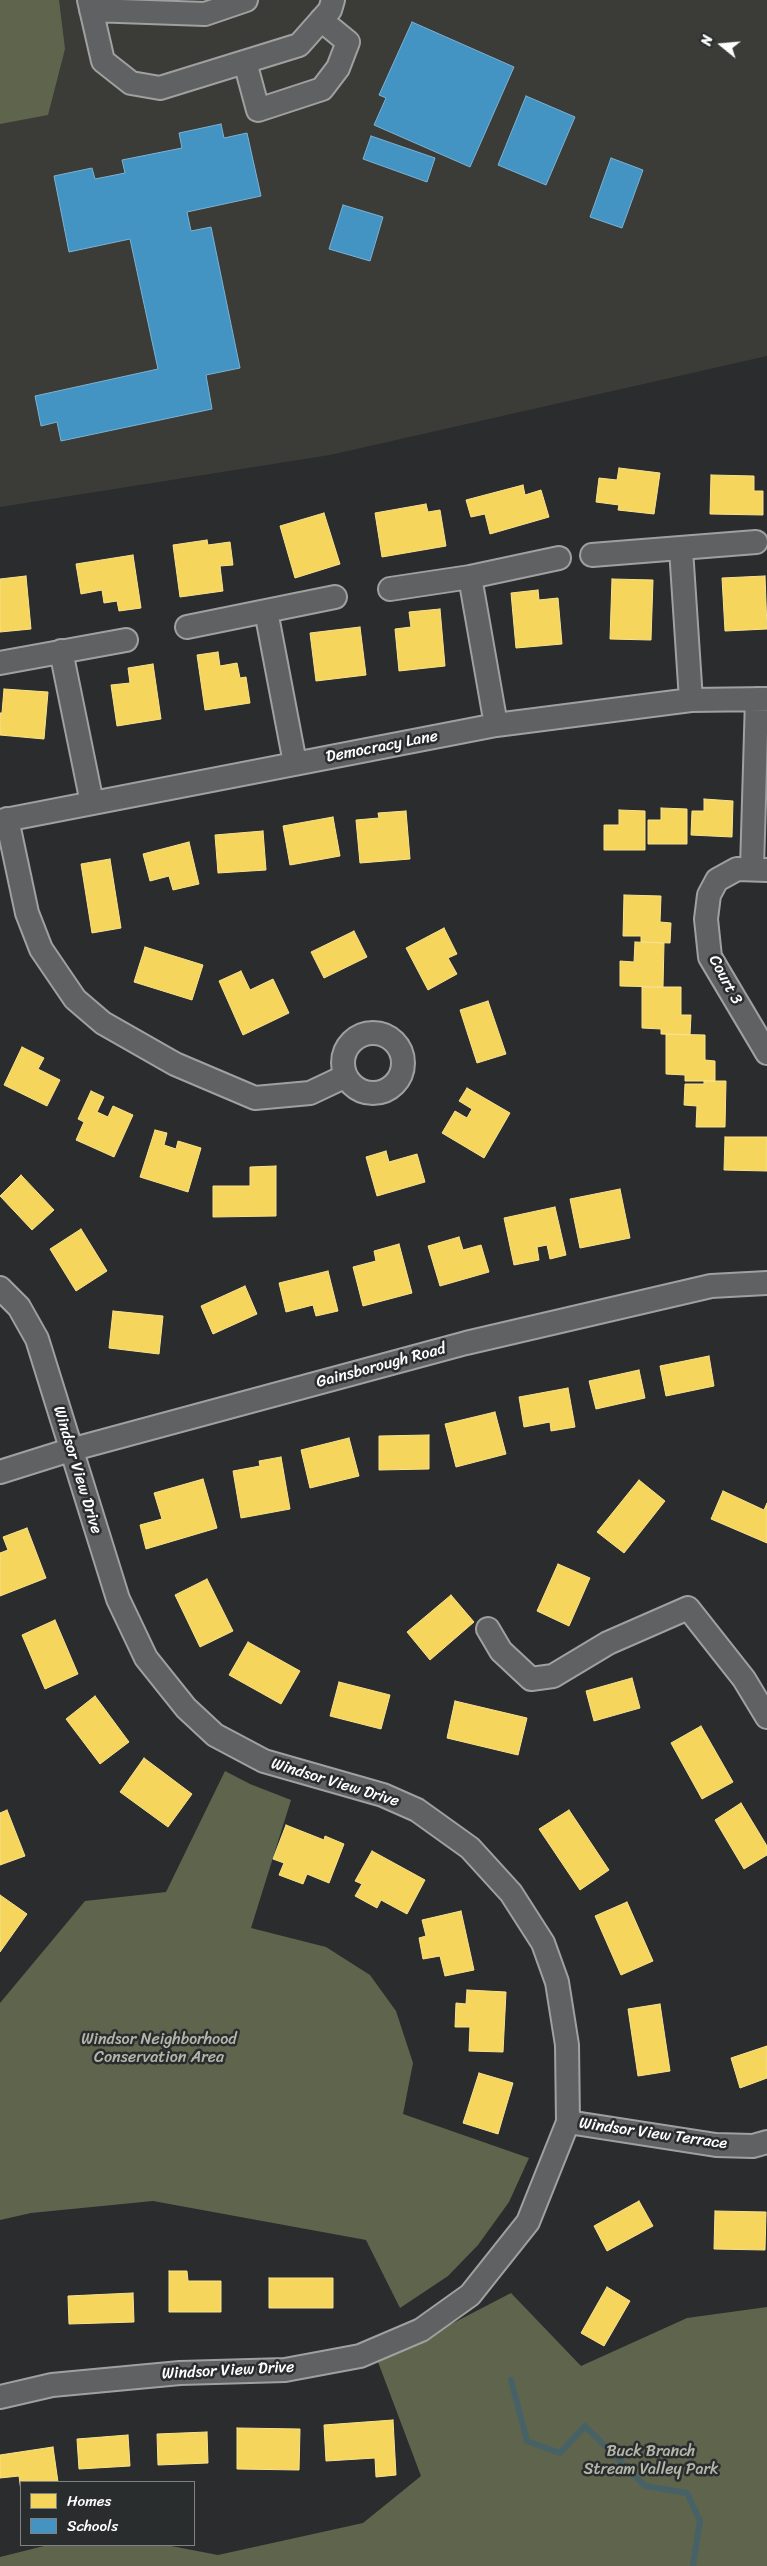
<!DOCTYPE html>
<style>
body{margin:0}
#map{position:relative;width:767px;height:2566px;overflow:hidden;background:#2b2c2d;font-family:Sriracha,sans-serif}
canvas{display:block}
.legend{position:absolute;left:20px;top:2481px;width:175px;height:65px;box-sizing:border-box;background:#2a2d2e;border:1px solid #7f8182;margin:0;padding:6px 9px;list-style:none;font-size:15px;color:#fff}
.legend li{display:flex;align-items:center;gap:10px;height:25px}
.legend b{width:25px;border:1px solid #7f8182}
.north{position:absolute;left:697px;top:20px;width:50px;height:50px;-webkit-text-stroke:4px #2a2d2e;paint-order:stroke;rotate:287deg;font-size:14px;font-weight:700;line-height:20px;text-align:center;color:#fff}
.north::after{content:'';display:block;margin:auto;width:18px;height:22px;background:#fff;clip-path:polygon(50% 0,100% 100%,50% 72%,0 100%)}
</style>
<div id="map">
<canvas width="767" height="2566"></canvas>
<ul class="legend">
<li><b style="height:14px;background:#f6d55c"></b>Homes</li>
<li><b style="height:14px;background:#4393c3"></b>Schools</li>
</ul>
<div class="north">N</div>
</div>
<script>
const ctx = document.querySelector('canvas').getContext('2d');
ctx.lineJoin = 'round';
function fillPath(path, color) {
  ctx.fillStyle = color;
  ctx.fill(path, 'evenodd');
}
function shape(rows) {
  const path = new Path2D();
  for (const r of rows) {
    if (r.length === 3) {
      path.moveTo(r[0] + r[2], r[1]);
      path.arc(r[0], r[1], r[2], 0, 2 * Math.PI);
      continue;
    }
    path.moveTo(r[0], r[1]);
    for (let i = 2; i < r.length; i += 2) path.lineTo(r[i], r[i + 1]);
  }
  return path;
}
function strokePath(path, color, width, dash) {
  ctx.strokeStyle = color;
  ctx.lineWidth = width;
  ctx.lineCap = dash ? 'butt' : 'round';
  ctx.setLineDash(dash || []);
  ctx.stroke(path);
}
function label(font, color, halo, rows, align = 'center') {
  ctx.font = font + ' Sriracha,sans-serif';
  ctx.lineWidth = 5;
  ctx.setLineDash([]);
  ctx.textBaseline = 'middle';
  ctx.strokeStyle = halo;
  ctx.fillStyle = color;
  for (const [text, x, y, turn = 0] of rows) {
    ctx.save();
    ctx.translate(x, y);
    ctx.rotate((+turn || 0) * Math.PI / 180);
    ctx.textAlign = isNaN(turn) ? turn : align;
    if (halo) ctx.strokeText(text, 0, 0);
    ctx.fillText(text, 0, 0);
    ctx.restore();
  }
}
const built = shape([
 [0,0,767,0,767,356,330,455,0,507]
]);
const green = shape([
 [0,0,59,0,65,49,48,115,0,124],
 [225,1771,250,1784,291,1800,251,1928,326,1947,370,1975,396,2011,413,2063,403,2114,529,2158,509,2202,478,2245,448,2276,400,2308,366,2240,153,2201,31,2213,0,2220,0,2003,85,1901,166,1892],
 [511,2293,581,2366,687,2318,767,2307,767,2566,0,2566,0,2557,48,2545,166,2545,218,2555,363,2523,421,2476,378,2362]
]);
const homes = shape([
 [619,468,660,473,654,514,618,510,619,505,596,502,599,478,617,480,619,468],
 [711,475,754,476,754,491,763,491,763,515,710,514,711,475],
 [523,485,525,495,541,490,549,517,490,534,485,514,471,517,466,500,523,485],
 [426,504,428,512,440,510,446,546,382,557,375,513,426,504],
 [324,513,340,564,295,578,280,526,324,513],
 [207,540,208,545,230,542,233,565,220,566,223,591,180,597,173,545,207,540],
 [133,555,141,608,119,611,117,601,104,603,102,590,81,594,76,564,133,555],
 [26,576,31,629,0,632,0,579,26,576],
 [765,576,767,629,725,631,722,578,765,576],
 [612,579,653,580,651,640,610,639,612,579],
 [538,590,539,600,558,598,562,644,516,648,511,593,538,590],
 [440,609,445,666,399,671,395,629,411,627,409,612,440,609],
 [360,627,366,675,316,681,310,633,360,627],
 [218,652,220,666,237,663,240,678,246,677,250,703,205,710,197,655,218,652],
 [153,664,161,719,117,726,111,685,130,683,128,668,153,664],
 [4,689,48,692,44,739,0,735,0,713,2,713,4,689],
 [704,799,733,801,732,837,691,835,692,811,704,811,704,799],
 [661,808,687,809,687,844,648,844,648,820,661,820,661,808],
 [619,810,645,811,645,850,604,850,604,825,619,825,619,810],
 [406,811,410,859,360,863,356,820,379,818,378,813,406,811],
 [333,817,340,856,290,865,283,826,333,817],
 [263,831,266,870,218,873,215,835,263,831],
 [189,842,199,884,173,890,169,876,150,881,143,854,189,842],
 [110,859,121,928,92,933,81,864,110,859],
 [624,895,661,896,660,922,671,923,670,943,641,942,641,936,623,936,624,895],
 [444,928,457,954,448,958,457,974,428,990,406,948,444,928],
 [354,931,367,957,324,978,311,952,354,931],
 [635,942,664,943,663,987,620,986,620,961,634,962,635,942],
 [145,947,203,965,192,1000,134,982,145,947],
 [241,971,250,990,273,979,289,1013,243,1035,219,981,241,971],
 [642,987,681,987,681,1015,691,1015,690,1035,661,1034,661,1029,642,1028,642,987],
 [488,1001,506,1054,477,1063,460,1010,488,1001],
 [666,1034,705,1035,705,1060,715,1061,715,1081,685,1081,685,1075,666,1074,666,1034],
 [22,1047,44,1058,38,1069,60,1080,47,1106,4,1085,22,1047],
 [704,1081,726,1081,725,1127,696,1127,697,1106,684,1105,685,1084,704,1084,704,1081],
 [467,1088,510,1113,484,1158,442,1133,455,1111,467,1118,472,1109,459,1101,467,1088],
 [91,1091,104,1097,97,1112,108,1117,113,1106,133,1115,114,1157,76,1140,84,1122,78,1119,91,1091],
 [155,1130,167,1133,164,1145,176,1149,178,1141,201,1148,188,1192,140,1177,155,1130],
 [725,1137,767,1137,767,1171,724,1170,725,1137],
 [386,1151,389,1162,417,1154,425,1182,377,1196,366,1157,386,1151],
 [276,1166,276,1216,213,1217,213,1186,250,1186,250,1167,276,1166],
 [21,1175,54,1210,32,1230,0,1196,21,1175],
 [620,1189,630,1238,580,1248,570,1199,620,1189],
 [555,1207,566,1255,550,1259,547,1245,537,1247,539,1260,514,1265,504,1218,555,1207],
 [81,1229,107,1271,76,1291,50,1249,81,1229],
 [459,1237,463,1250,481,1245,489,1272,440,1286,428,1246,459,1237],
 [399,1244,412,1293,363,1306,353,1267,376,1261,374,1251,399,1244],
 [328,1271,338,1311,316,1316,313,1305,286,1312,279,1283,328,1271],
 [245,1286,257,1314,213,1334,201,1306,245,1286],
 [113,1311,163,1316,159,1354,109,1348,113,1311],
 [709,1356,714,1386,666,1396,660,1366,709,1356],
 [639,1370,645,1398,596,1409,589,1381,639,1370],
 [568,1388,575,1427,551,1431,550,1422,524,1427,519,1397,568,1388],
 [495,1412,506,1454,456,1467,445,1424,495,1412],
 [429,1435,429,1469,379,1470,379,1436,429,1435],
 [349,1438,359,1476,310,1488,301,1450,349,1438],
 [281,1457,290,1509,241,1518,233,1471,260,1466,259,1461,281,1457],
 [203,1479,217,1528,146,1549,140,1525,162,1519,154,1493,203,1479],
 [639,1480,665,1501,624,1553,597,1532,639,1480],
 [723,1491,764,1510,767,1503,767,1543,711,1519,723,1491],
 [27,1528,46,1578,0,1596,0,1553,8,1550,3,1537,27,1528],
 [558,1564,590,1578,569,1626,537,1611,558,1564],
 [207,1579,233,1631,200,1647,175,1595,207,1579],
 [451,1595,474,1622,430,1660,407,1632,451,1595],
 [55,1620,78,1674,45,1689,22,1635,55,1620],
 [248,1642,300,1671,281,1704,229,1675,248,1642],
 [632,1678,640,1708,594,1721,586,1691,632,1678],
 [339,1682,390,1695,381,1729,330,1716,339,1682],
 [95,1696,129,1742,100,1764,66,1719,95,1696],
 [455,1701,527,1718,518,1755,447,1738,455,1701],
 [701,1726,733,1782,702,1799,671,1743,701,1726],
 [144,1758,192,1794,168,1827,120,1792,144,1758],
 [741,1803,767,1846,767,1855,744,1869,715,1820,741,1803],
 [7,1810,25,1856,0,1865,0,1813,7,1810],
 [569,1810,609,1870,580,1890,539,1829,569,1810],
 [286,1825,324,1840,325,1836,344,1844,329,1883,307,1874,303,1884,279,1875,284,1863,273,1859,286,1825],
 [372,1851,425,1880,407,1914,381,1900,377,1908,355,1896,362,1884,355,1881,372,1851],
 [0,1895,27,1914,0,1952,0,1895],
 [627,1902,653,1961,621,1975,595,1916,627,1902],
 [461,1911,474,1970,445,1976,440,1956,423,1959,419,1938,426,1936,422,1920,461,1911],
 [467,1990,506,1992,503,2052,469,2051,470,2027,455,2027,456,2003,466,2004,467,1990],
 [660,2004,670,2071,638,2076,628,2009,660,2004],
 [767,2046,767,2078,740,2088,731,2058,767,2046],
 [479,2073,513,2083,498,2134,463,2123,479,2073],
 [639,2201,653,2226,607,2251,594,2226,639,2201],
 [715,2211,766,2212,765,2250,714,2249,715,2211],
 [169,2271,187,2271,188,2281,221,2281,221,2312,169,2312,169,2271],
 [269,2278,333,2278,333,2308,269,2308,269,2278],
 [607,2287,630,2301,604,2346,581,2333,607,2287],
 [133,2293,134,2322,69,2324,68,2296,133,2293],
 [393,2420,396,2475,376,2477,375,2458,326,2461,324,2425,393,2420],
 [237,2428,300,2429,299,2470,237,2469,237,2428],
 [207,2432,208,2463,158,2465,157,2434,207,2432],
 [128,2435,130,2466,79,2469,77,2439,128,2435],
 [53,2447,58,2482,21,2482,21,2491,19,2476,0,2478,0,2455,53,2447]
]);
const schools = shape([
 [412,22,514,67,470,167,374,125,386,98,379,95,412,22],
 [526,96,575,117,546,185,498,165,526,96],
 [221,124,224,138,247,133,261,196,187,212,191,231,211,227,240,368,206,375,212,409,61,441,57,422,41,426,35,396,158,369,130,239,69,252,54,176,92,168,95,179,125,173,122,160,182,148,179,133,221,124],
 [371,136,435,158,427,182,363,159,371,136],
 [611,158,643,170,622,228,590,217,611,158],
 [343,205,383,217,370,261,329,249,343,205]
]);
const stream = shape([
 [511,2380,527,2441,560,2453,585,2426,645,2486,687,2493,700,2521,693,2566]
]);
const minor = shape([
 [89,0,103,61,131,83,160,88,299,45,330,10,333,0],
 [91,10,205,14,246,0],
 [245,62,258,110,322,89,338,68,348,42,321,20],
 [681,549,691,700],
 [592,555,756,542],
 [470,577,496,725],
 [390,589,470,577,559,558],
 [266,611,295,763],
 [187,627,335,597],
 [61,651,92,803],
 [0,663,126,640],
 [7,819,27,913,41,949,75,999,103,1023,175,1064,255,1098,310,1093,346,1076],
 [0,821,496,725,691,700,767,699],
 [752,868,757,699],
 [767,870,737,869,717,880,709,895,706,919,710,957,767,1053],
 [373,1063,30],
 [0,1288,19,1307,37,1339,118,1599,146,1658,186,1708,215,1735,264,1761,383,1795,417,1810,470,1848,511,1893,543,1943,557,1982,567,2045,568,2122,528,2222,470,2295,421,2330,360,2356,285,2370,180,2373,52,2385,0,2397],
 [0,1472,70,1450,466,1343,711,1286,767,1283],
 [488,1629,501,1651,531,1679,553,1676,608,1643,688,1608,744,1679,767,1717],
 [568,2122,716,2145,753,2146,767,2142]
]);
const streetNames = [
 ["Democracy Lane",382,747,-11],
 ["Court 3",725,980,62],
 ["Gainsborough Road",381,1366,-15],
 ["Windsor View Drive",77,1470,73],
 ["Windsor View Drive",335,1783,17],
 ["Windsor View Terrace",653,2134,8],
 ["Windsor View Drive",228,2371,-3]
];
const parkNames = [
 ["Windsor Neighborhood",159,2040],
 ["Conservation Area",159,2058],
 ["Buck Branch",651,2452],
 ["Stream Valley Park",651,2470]
];
fillPath(built, '#3b3c37');
fillPath(green, '#5f644d');
fillPath(homes, '#f6d55c');
strokePath(homes, '#f9e28d', 1);
fillPath(schools, '#4393c3');
strokePath(schools, '#7bb3d5', 1);
strokePath(stream, '#476267', 6);
strokePath(minor, '#a0a0a0', 26);
strokePath(minor, '#606162', 22);
label('16px', '#fff', '#2a2d2e', streetNames);
label('16px', '#b3b6a8', '#2a2d2e', parkNames);
</script>
